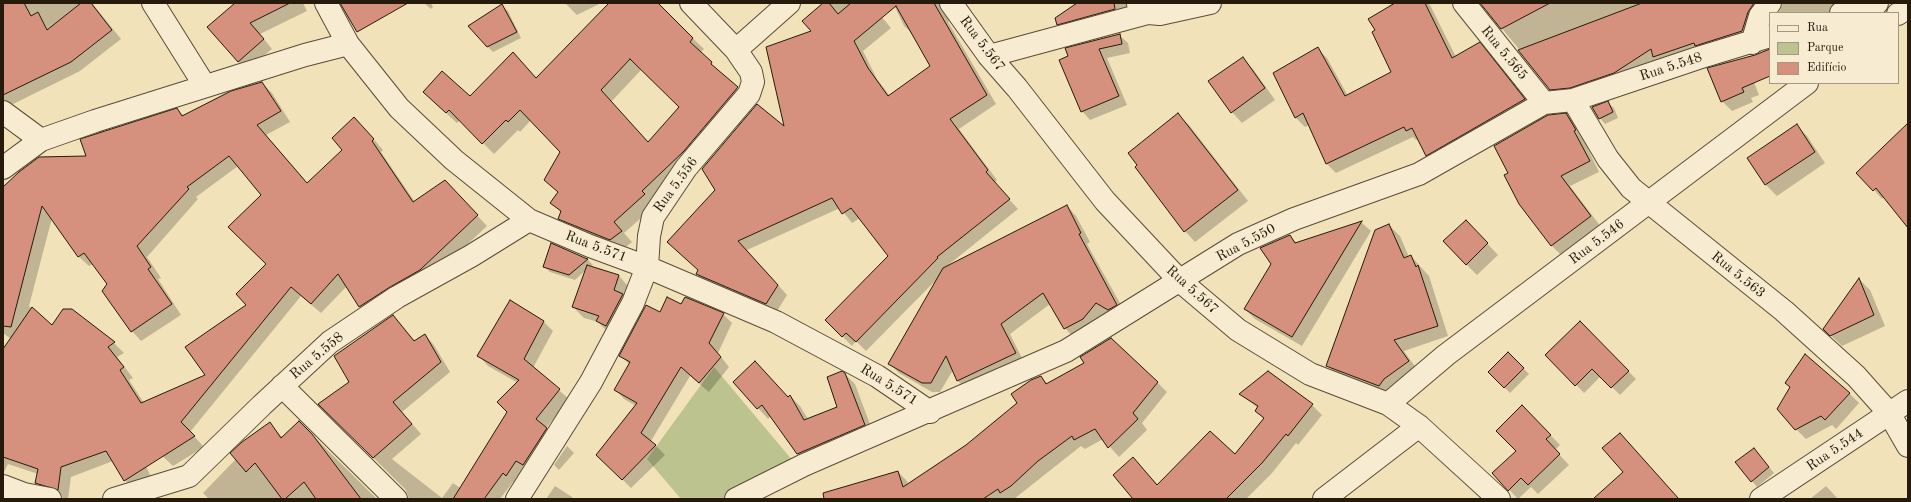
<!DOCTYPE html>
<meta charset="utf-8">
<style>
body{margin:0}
#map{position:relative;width:1911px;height:502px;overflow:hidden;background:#f2e2ba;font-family:"Old Standard TT",serif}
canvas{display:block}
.frame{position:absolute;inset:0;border:4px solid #261a0a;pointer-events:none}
.legend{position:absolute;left:1769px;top:12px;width:130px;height:72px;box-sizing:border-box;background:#f7ecd2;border:1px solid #a39882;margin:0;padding:5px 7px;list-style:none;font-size:12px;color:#261a0a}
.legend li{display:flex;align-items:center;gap:8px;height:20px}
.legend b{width:20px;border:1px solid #a39882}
</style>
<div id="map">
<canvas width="1911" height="502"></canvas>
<div class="frame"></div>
<ul class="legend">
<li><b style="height:5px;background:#f7ecd2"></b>Rua</li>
<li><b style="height:11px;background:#bdc38e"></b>Parque</li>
<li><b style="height:11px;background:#d5917e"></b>Edifício</li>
</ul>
</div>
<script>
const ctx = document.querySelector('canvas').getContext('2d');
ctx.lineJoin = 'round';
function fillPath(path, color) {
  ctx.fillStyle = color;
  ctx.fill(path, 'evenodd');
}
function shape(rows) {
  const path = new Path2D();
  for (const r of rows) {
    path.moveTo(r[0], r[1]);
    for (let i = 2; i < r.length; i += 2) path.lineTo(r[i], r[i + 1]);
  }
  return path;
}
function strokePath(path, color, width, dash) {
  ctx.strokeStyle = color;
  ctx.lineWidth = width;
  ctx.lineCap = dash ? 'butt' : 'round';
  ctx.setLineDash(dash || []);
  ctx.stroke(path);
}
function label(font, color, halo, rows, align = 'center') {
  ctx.font = font + ' "Old Standard TT",serif';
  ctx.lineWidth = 3.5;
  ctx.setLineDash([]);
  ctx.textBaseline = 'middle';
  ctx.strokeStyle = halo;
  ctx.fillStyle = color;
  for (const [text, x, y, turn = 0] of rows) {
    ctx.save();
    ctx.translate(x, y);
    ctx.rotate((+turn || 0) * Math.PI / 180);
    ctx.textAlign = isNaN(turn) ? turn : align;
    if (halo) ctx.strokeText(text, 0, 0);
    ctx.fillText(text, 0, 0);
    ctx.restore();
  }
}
const green = shape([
 [714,367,793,461,723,499,681,499,647,459]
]);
const shadow = shape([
 [3,3,92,3,121,39,80,71,5,108,3,107],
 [236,3,303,3,307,11,260,34,272,49,247,70,236,59],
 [424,3,431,3,433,7,431,9],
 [565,3,601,3,577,15],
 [610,3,638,3,663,10,704,49,700,53,748,99,655,206,624,233,632,242,622,250,570,229,559,219,561,212,552,203,559,193,545,180,561,151,531,120,520,132,518,130,494,154,460,120,457,123,435,103,470,98,537,79],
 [642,69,681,107,649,143,611,102],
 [824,3,870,3,891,28,863,51,877,79,890,96,932,66,914,35,904,26,893,3,953,3,950,20,948,22,996,104,959,129,997,180,994,183,1018,209,947,266,1067,206,1076,216,1090,242,1087,244,1126,314,1118,319,1106,312,1093,329,1074,338,1065,328,1050,304,1010,334,1024,362,967,390,958,381,953,370,940,392,932,392,899,373,889,363,938,278,866,351,856,341,852,346,826,320,889,257,860,218,852,223,840,208,747,250,787,295,776,313,706,283,697,274,785,129,813,32],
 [1079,3,1135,3,1138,8,1068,35,1058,24],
 [1390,3,1429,3,1456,57,1479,44,1534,109,1436,165,1427,155,1419,139,1416,140,1413,137,1336,173,1326,163,1309,125,1305,127,1295,117,1317,48,1327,58,1348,96,1393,73,1376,30,1392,6],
 [1481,3,1771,3,1752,40,1560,99],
 [1783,3,1855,3,1842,13,1779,13],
 [502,6,508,11,521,38,493,52,488,47],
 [1119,35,1128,43,1130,53,1107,58,1127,105,1090,120,1082,111,1061,61],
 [1242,58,1253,69,1275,100,1242,123,1232,112],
 [1770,58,1770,74,1752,77,1759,95,1751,98,1753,102,1732,111,1722,101],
 [262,83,272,93,290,122,266,135,307,184,344,150,364,128,383,150,381,152,415,202,454,191,487,226,430,279,370,316,360,307,347,286,321,313,301,296,190,432,204,447,173,466,124,420,152,479,135,490,125,480,113,461,71,477,68,499,46,493,36,483,38,474,8,464,3,474,3,351,11,339,3,333,3,188,88,157,177,109,184,116],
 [238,166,262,195,267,264,248,305,207,375,144,403,129,380,133,378,117,357,124,353,114,343,72,310,52,326,29,306,52,218,79,257,89,266,93,264,108,284,132,331,141,341,181,315,158,279,161,278,147,257,198,199,196,197],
 [1608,103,1614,108,1618,118,1605,124,1600,118],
 [1566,114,1576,125,1586,140,1584,141,1599,172,1570,186,1601,227,1562,256,1552,246,1520,203,1510,173],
 [1178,115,1189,125,1248,201,1195,242,1185,231,1139,166],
 [1796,125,1807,136,1825,163,1777,196,1766,185,1748,158],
 [1908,125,1908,227,1884,196,1882,199,1874,190],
 [1466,221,1498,255,1477,275,1466,264],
 [1361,222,1371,231,1302,346,1255,319,1245,309,1289,236,1297,243],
 [1389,225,1400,236,1409,257,1411,256,1429,276,1448,336,1404,351,1419,372,1390,397,1338,376,1327,365],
 [551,244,588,260,593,265,590,267,619,276,629,287,608,332,598,322,584,318,573,307,586,270,575,280,550,272,545,267],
 [1859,279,1870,290,1885,326,1842,346,1824,329],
 [511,301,544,322,553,331,533,368,569,399,546,428,556,439,516,484,513,482,500,499,409,499,406,490,319,404,350,382,393,316,415,341,425,335,434,345,450,372,402,412,421,434,392,459,442,498,453,483,460,488,509,412,518,383,488,366,479,356],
 [681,306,723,314,732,323,718,353,729,367,709,392,690,376,651,441,665,455,631,488,598,455,636,406,624,399,615,389,630,365,620,355,661,313],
 [1580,323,1636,379,1620,395,1601,376,1584,393,1547,355],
 [1508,353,1529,374,1510,393,1489,372],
 [755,362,788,398,790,396,800,406,808,419,838,407,845,374,855,384,874,435,808,464,798,454,771,416,768,419,734,382],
 [1041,377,1048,384,1157,382,1167,392,1142,423,1147,430,1119,457,1103,439,1085,449,1081,446,1014,499,867,499,898,472,907,481,908,485,966,446,1018,403],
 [1849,393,1859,403,1836,429,1832,425,1806,439,1796,429],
 [1240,394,1312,405,1322,415,1298,445,1296,443,1272,473,1246,499,1134,499,1133,458,1158,485,1235,455,1265,420,1256,411,1258,408],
 [1522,406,1560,445,1555,450,1569,465,1538,494,1531,487,1518,499,1493,473,1517,451],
 [299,422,377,499,209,499,203,493,270,424,283,438],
 [567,446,574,453,559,470,554,465],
 [1754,449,1774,473,1757,487,1737,462],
 [555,486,575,499,546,499],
 [1826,486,1838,499,1810,499]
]);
const building = shape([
 [3,3,24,3,31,16,38,12,47,30,81,3,91,3,112,30,71,62,3,95,3,3],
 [235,3,290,3,250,23,264,39,238,62,207,27,235,3],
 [340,3,408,3,357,32,340,3],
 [609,3,658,3,693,38,690,42,712,62,711,64,738,87,684,151,642,191,645,194,614,222,622,231,610,240,558,219,561,211,550,203,558,192,544,180,560,152,520,110,508,122,506,120,482,144,449,110,446,113,423,92,442,71,470,96,513,52,536,78,609,3],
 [630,59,679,107,648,142,601,90,630,59],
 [823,3,829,3,838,14,851,3,934,3,987,95,950,119,988,170,986,172,1010,199,937,257,938,258,856,342,846,333,842,337,825,320,888,256,851,208,842,214,832,198,738,241,778,285,766,304,696,274,698,270,667,242,715,190,702,169,757,104,784,126,766,47,811,31,802,21,823,3],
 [896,6,930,66,888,96,868,68,854,41,896,6],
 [1077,3,1114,3,1115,9,1057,25,1055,18,1077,3],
 [1395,3,1425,3,1452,58,1480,42,1525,99,1426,156,1412,128,1406,131,1404,127,1326,164,1303,113,1295,118,1273,73,1318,47,1345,96,1391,72,1372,32,1375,30,1368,19,1395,3],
 [1480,3,1550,3,1501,29,1480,3],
 [1642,3,1754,3,1748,12,1742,31,1695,46,1694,43,1653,57,1651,49,1614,73,1570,88,1550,90,1518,50,1642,3],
 [502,4,517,32,487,47,468,26,502,4],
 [1120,34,1122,44,1099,49,1119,96,1081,112,1059,60,1068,56,1065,48,1120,34],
 [1770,49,1770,76,1742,88,1744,92,1721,102,1707,68,1755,55,1770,49],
 [1243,57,1265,88,1231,113,1208,81,1243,57],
 [262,82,281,111,257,125,307,183,342,150,332,138,354,117,374,139,372,141,413,202,445,180,478,215,420,270,390,287,359,307,338,274,311,304,291,287,181,422,195,436,124,481,106,451,61,467,58,490,35,483,38,469,3,457,3,349,32,307,52,325,63,309,72,309,115,342,108,347,124,367,120,370,141,403,205,375,185,347,246,305,236,294,266,264,228,227,261,195,229,156,187,187,189,189,137,246,151,267,148,269,172,304,131,332,102,291,107,284,84,253,78,257,42,206,11,327,3,326,3,187,19,172,39,157,86,156,80,139,177,108,182,116,231,91,262,82],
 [1608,101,1613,112,1599,119,1592,107,1608,101],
 [1178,113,1238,190,1184,232,1135,167,1137,165,1128,153,1178,113],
 [1566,113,1576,130,1574,131,1590,161,1561,176,1591,216,1551,246,1519,204,1504,175,1508,173,1494,146,1548,115,1566,113],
 [1908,123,1908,228,1876,188,1873,191,1856,173,1908,123],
 [1797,124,1815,152,1765,185,1747,158,1797,124],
 [1067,205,1081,233,1079,234,1117,305,1108,310,1096,303,1083,319,1064,329,1043,293,1001,324,1016,353,957,381,946,356,931,383,922,383,888,364,943,268,1067,205],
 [1466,220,1488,243,1466,265,1443,241,1466,220],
 [1362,221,1292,337,1244,309,1271,264,1260,248,1290,235,1295,243,1362,221],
 [1389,224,1404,258,1411,255,1416,267,1418,265,1438,326,1394,340,1409,361,1384,379,1379,386,1326,366,1375,230,1389,224],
 [551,243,585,258,588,259,569,275,543,267,551,243],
 [587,265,619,275,614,290,623,294,606,326,596,321,599,316,572,307,587,265],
 [1859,278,1874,315,1830,336,1823,329,1859,278],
 [667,297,681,304,685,297,724,313,709,343,721,357,699,383,681,367,641,433,656,445,622,480,596,455,637,403,614,390,630,362,619,356,646,305,660,312,667,297],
 [510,300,544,321,524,359,560,389,536,419,547,428,523,465,516,461,506,476,503,473,484,499,453,499,507,412,497,402,519,380,477,356,510,300],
 [393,315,414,341,425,334,441,362,393,402,412,424,373,458,318,404,349,382,334,356,393,315],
 [1580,321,1629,371,1611,388,1592,369,1575,386,1545,355,1580,321],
 [1111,338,1158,382,1133,413,1138,419,1108,448,1095,429,1074,440,1072,436,1038,461,1011,486,1000,493,998,489,983,499,824,499,823,493,898,471,903,487,966,445,1017,403,1011,394,1031,380,1041,376,1046,384,1084,363,1080,357,1111,338],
 [1508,352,1524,368,1504,388,1488,372,1508,352],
 [1805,354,1850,393,1825,420,1821,416,1795,430,1777,409,1790,387,1785,383,1805,354],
 [755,361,788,397,790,395,804,420,837,407,827,377,842,371,845,373,865,425,797,454,762,405,757,409,733,382,755,361],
 [1268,371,1313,404,1288,436,1286,434,1262,463,1226,499,1133,499,1113,475,1133,457,1157,485,1210,431,1235,454,1264,418,1255,411,1258,406,1239,394,1268,371],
 [1522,405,1551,435,1546,439,1560,454,1528,485,1521,478,1508,491,1492,473,1516,451,1496,431,1522,405],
 [299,421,312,434,361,499,316,499,304,482,285,499,282,499,255,463,246,472,230,453,242,442,270,422,281,438,299,421],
 [1620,433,1679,499,1593,499,1623,472,1602,448,1620,433],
 [1754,448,1769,467,1751,482,1735,462,1754,448]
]);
const minor = shape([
 [153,3,205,86],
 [326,3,348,44,399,108,454,160,529,220,590,246,647,267,776,322,877,376,930,412],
 [951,3,989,56,1017,88,1105,201,1180,281,1238,330,1310,374,1388,404,1419,426,1499,499],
 [1464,3,1544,103],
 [1138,4,1148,13,1160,14,1210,3],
 [1841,13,1877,3],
 [1898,14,1908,7],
 [1752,43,1760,16,1770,3],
 [736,50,789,3],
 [989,56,1148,13],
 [1573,100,1608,159,1631,188,1784,311,1856,376,1889,413,1908,446],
 [3,112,41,140],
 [3,168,41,140,95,121,305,55,348,44],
 [282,386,396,499],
 [1388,404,1446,355,1807,83],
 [3,486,24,494,50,499],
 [114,499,189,476,262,405,330,342,397,297,471,256,529,220],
 [517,499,591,382,633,303,647,267,649,236,653,217,686,168,749,94,753,82,751,72,736,50,691,3],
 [736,499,804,465,1066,351,1238,244,1294,219,1419,174,1544,103,1573,100,1698,58,1770,36],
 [1324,499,1419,426],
 [1761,499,1908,401]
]);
const streetNames = [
 ["Rua 5.567",982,44,53],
 ["Rua 5.565",1504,53,51],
 ["Rua 5.548",1671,67,-18],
 ["Rua 5.556",676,185,-54],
 ["Rua 5.546",1597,242,-37],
 ["Rua 5.550",1246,243,-28],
 ["Rua 5.571",596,247,21],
 ["Rua 5.563",1738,275,39],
 ["Rua 5.567",1192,290,42],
 ["Rua 5.558",317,356,-40],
 ["Rua 5.571",889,385,32],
 ["Rua 5.544",1835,450,-34]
];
fillPath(green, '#bdc38e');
fillPath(shadow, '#0003');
fillPath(building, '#d5917e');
strokePath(building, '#261a0a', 1);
strokePath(minor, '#594c36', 24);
strokePath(minor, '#f7ecd2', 22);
label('14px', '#261a0a', '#f7ecd2', streetNames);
</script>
